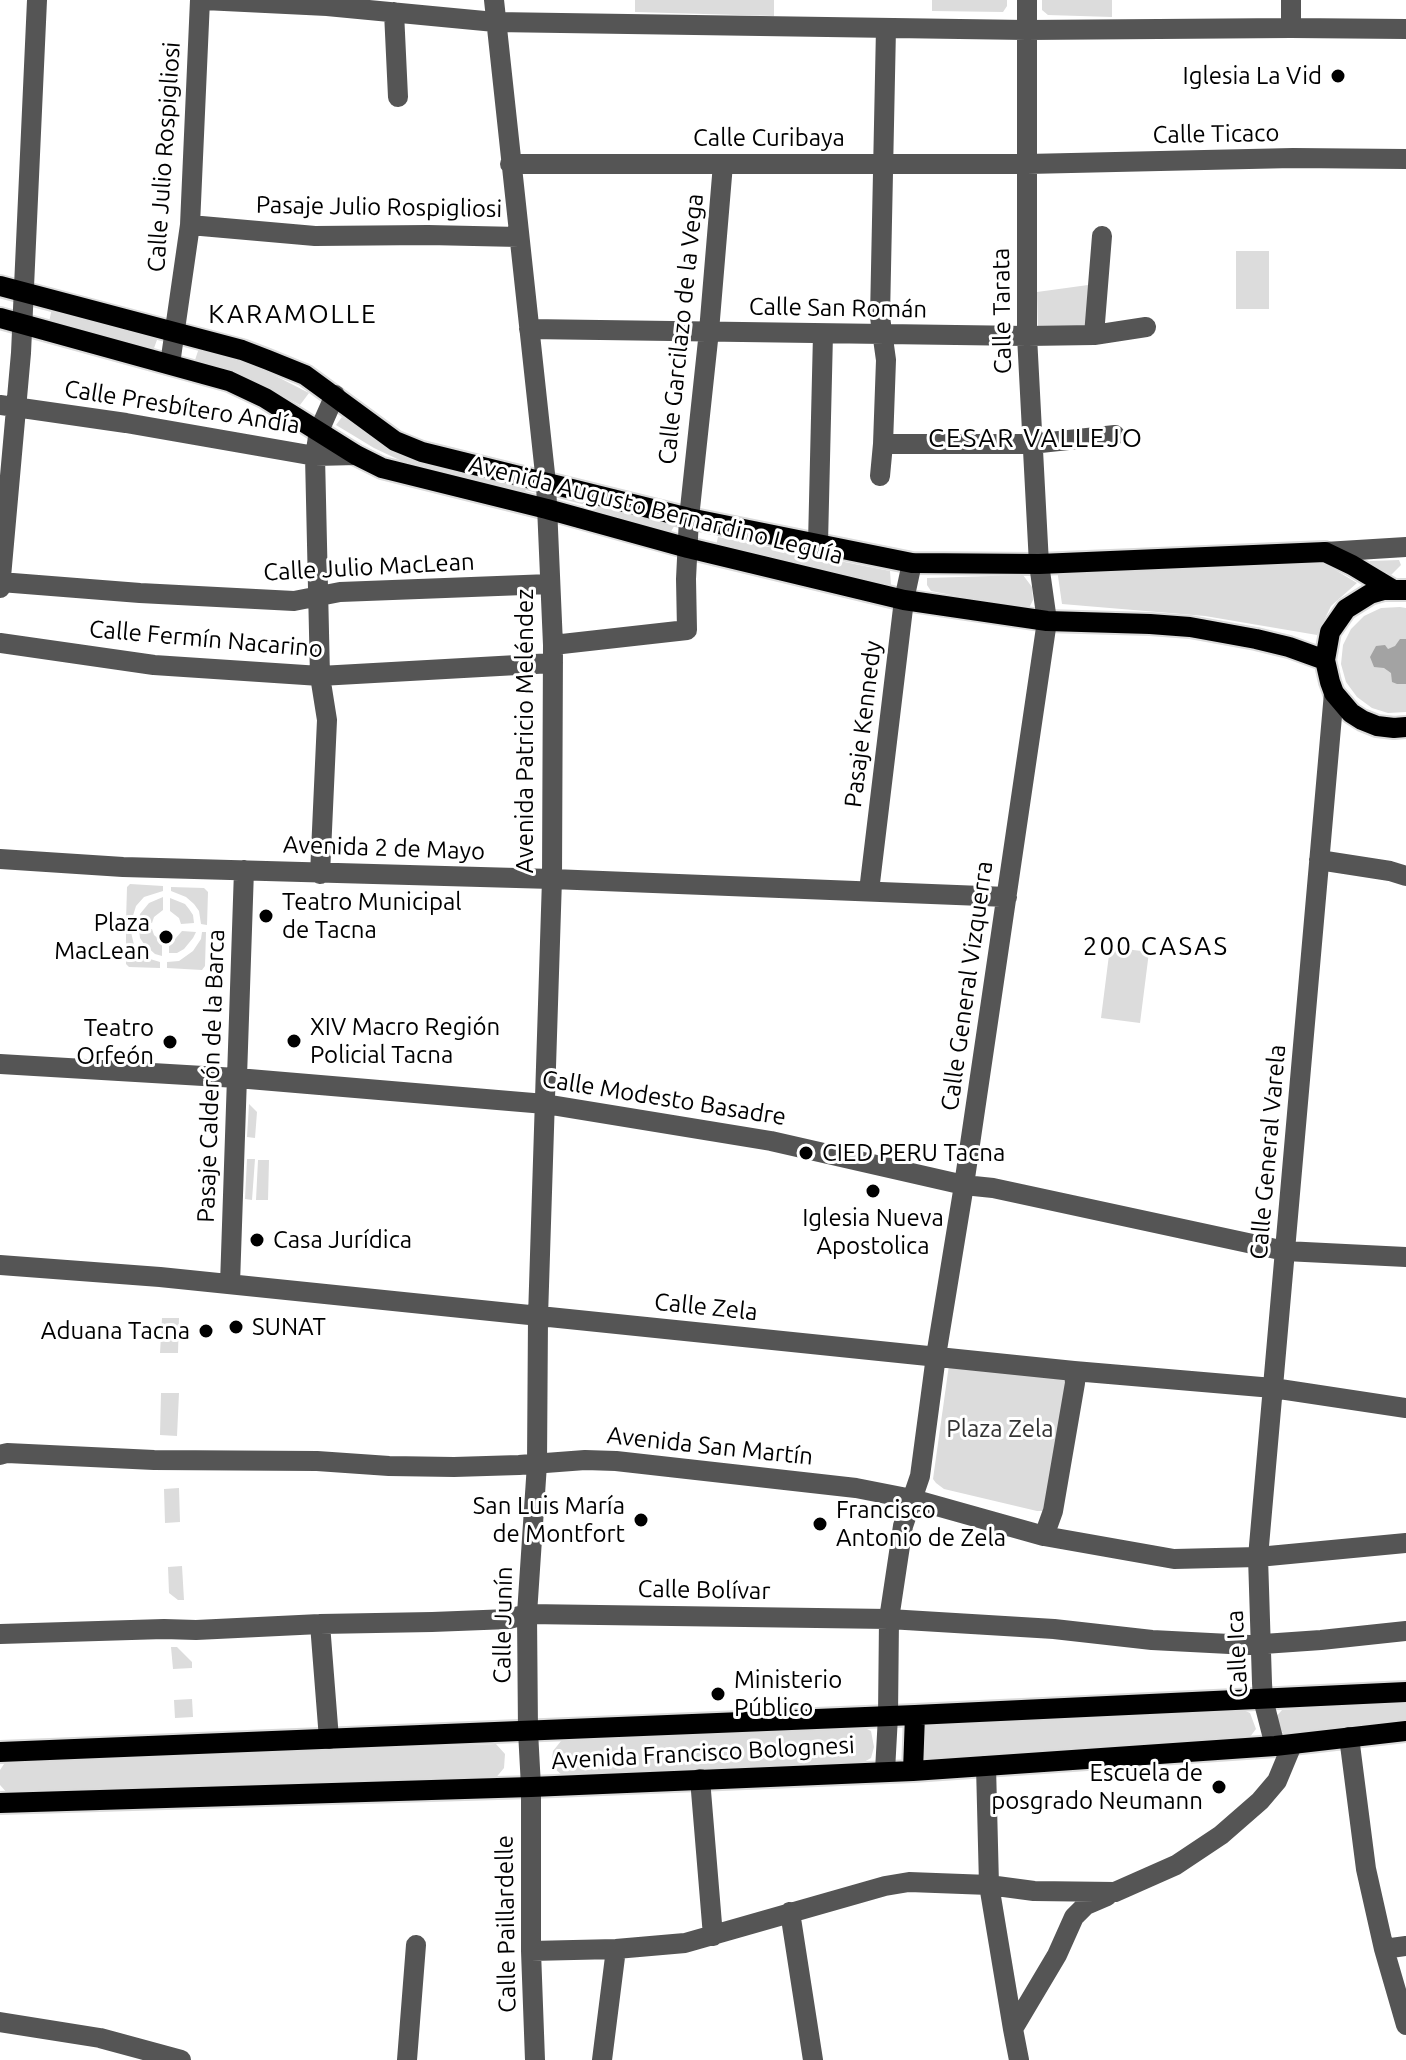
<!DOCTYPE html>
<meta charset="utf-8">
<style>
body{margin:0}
canvas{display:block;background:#fff}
</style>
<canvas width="1406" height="2060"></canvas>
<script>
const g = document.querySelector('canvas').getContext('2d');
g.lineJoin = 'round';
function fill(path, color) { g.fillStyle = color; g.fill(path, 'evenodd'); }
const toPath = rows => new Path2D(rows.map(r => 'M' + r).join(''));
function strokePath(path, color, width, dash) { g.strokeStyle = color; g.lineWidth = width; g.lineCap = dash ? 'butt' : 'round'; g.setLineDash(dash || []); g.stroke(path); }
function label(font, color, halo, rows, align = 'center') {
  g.font = font + ' Ubuntu,sans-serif'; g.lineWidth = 6; g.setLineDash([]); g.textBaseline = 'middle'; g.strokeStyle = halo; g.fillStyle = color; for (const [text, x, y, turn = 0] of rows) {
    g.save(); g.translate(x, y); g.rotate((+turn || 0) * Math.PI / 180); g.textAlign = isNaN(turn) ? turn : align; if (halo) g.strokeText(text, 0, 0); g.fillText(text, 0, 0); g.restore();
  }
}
const green = toPath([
 [635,0,774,0,774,16,635,12],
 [932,0,1007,0,1007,6,1003,12,932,11],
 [1042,0,1112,0,1112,17,1048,15,1042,10],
 [1236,251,1269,251,1269,309,1236,309],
 [1088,285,1088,330,1038,331,1037,292],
 [52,308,158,337,153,351,49,322],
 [199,348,262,369,309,393,300,405,259,383,195,360],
 [342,417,397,453,444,468,525,487,526,494,408,464,374,448,336,425],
 [583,504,676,523,669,535,582,512],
 [718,537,890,571,891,585,716,546],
 [1319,560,1357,583,1331,606,1317,635,1205,616,1062,604,1057,569],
 [1399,560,1401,565,1391,575,1369,564,1370,561],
 [1023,575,1032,587,1033,600,1028,610,931,591,927,585,927,578],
 [1400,607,1406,608,1406,712,1388,713,1372,708,1357,697,1346,682,1341,664,1343,645,1351,629,1364,616,1381,608],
 [130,884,163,886,163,891,144,897,136,906,131,922,126,922,127,887],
 [171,887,204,888,208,892,207,925,201,924,199,911,194,904,186,897,171,891],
 [163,897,163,910,154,917,152,923,139,922,140,914,149,903],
 [170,898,185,904,189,909,193,915,194,923,181,924,179,918,170,911],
 [139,929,152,929,154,935,162,942,162,956,155,954,144,944,140,938],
 [182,931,196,932,193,938,184,949,177,953,169,953,169,940,175,939],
 [126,932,131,932,134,945,138,950,150,959,160,962,160,968,129,967,126,964],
 [202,932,206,932,205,966,202,970,167,968,167,962,179,961,193,951,201,939],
 [1110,947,1149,952,1140,1023,1101,1018],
 [249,1104,257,1112,255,1138,247,1137],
 [247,1159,255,1159,252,1200,245,1199],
 [258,1160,269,1160,268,1200,256,1200],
 [162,1318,179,1318,178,1353,160,1353],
 [949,1365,1068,1378,1044,1511,1037,1511,944,1489,936,1483,933,1479],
 [161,1393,179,1393,177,1436,160,1435],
 [179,1488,180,1522,165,1523,164,1489],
 [182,1566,184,1600,178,1600,169,1593,168,1567],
 [171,1647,177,1647,192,1662,192,1668,173,1669],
 [192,1699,193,1717,175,1718,174,1700],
 [1406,1701,1406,1725,1289,1736,1278,1730,1275,1718,1282,1710],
 [1239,1708,1250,1713,1256,1729,1246,1742,929,1763,922,1759,920,1729,926,1722],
 [855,1723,871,1731,874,1747,871,1758,857,1766,563,1776,553,1767,552,1759,553,1751,561,1741],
 [496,1744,505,1754,504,1768,494,1780,9,1795,0,1785,0,1770,6,1761]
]);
const water = toPath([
 [1400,639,1406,639,1406,684,1397,684,1392,682,1391,673,1384,668,1374,667,1370,657,1376,646,1385,645,1388,649,1395,646]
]);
const minor = toPath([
 [204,0,327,6,495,22,1026,30,1291,28,1406,29],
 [494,0,546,483,553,645,552,879,538,1317,537,1464,527,1614,528,1731,531,1787,531,1951,535,2060],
 [394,12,398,97],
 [1291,28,1291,0],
 [510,164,1027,164,1293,158,1406,159],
 [190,225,315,236,428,235,519,237],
 [529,329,1027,336,1094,335,1146,327],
 [1094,335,1102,236],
 [170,364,190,225,200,0],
 [0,405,126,423,315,456,356,455],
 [883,444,1031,444,1115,435],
 [880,476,883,444,886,360,880,317,886,28],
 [818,543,823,334],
 [1325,552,1406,547],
 [0,582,140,593,294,601,340,592,550,584],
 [0,588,21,353,37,0],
 [0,643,154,665,320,676,553,663],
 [553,645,687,630,686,579,689,518,709,331,723,164],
 [0,859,123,867,552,879,1007,897],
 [1319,860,1390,871,1406,876],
 [320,874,327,720,320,676,315,456,319,431,335,395],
 [869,891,904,600,912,563],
 [0,1064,237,1078,545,1104,771,1141,964,1185,993,1188,1285,1251,1406,1257],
 [0,1265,160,1277,1074,1371,1273,1388,1406,1408],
 [230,1284,244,870],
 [0,1455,7,1453,154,1460,317,1461,389,1466,454,1467,519,1465,585,1460,616,1461,856,1488,912,1499,1044,1536,1174,1559,1258,1557,1406,1543],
 [1044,1536,1053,1511,1075,1383,1074,1371],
 [320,1624,329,1739],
 [0,1634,164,1629,196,1630,320,1624,432,1622,509,1619,527,1614,889,1619,1054,1629,1152,1640,1249,1645,1321,1640,1406,1631],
 [1349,1737,1366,1869,1384,1949,1406,2025],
 [1275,1746,1263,1699,1262,1683,1258,1557,1334,693],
 [986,1766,989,1885,1013,2029,1019,2060],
 [885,1771,888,1716,889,1619,903,1526,920,1476,936,1356,964,1185,1047,621,1039,564,1027,336,1027,0],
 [700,1779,713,1936],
 [790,1912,813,2060],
 [1384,1949,1406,1946],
 [531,1951,616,1949,685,1943,885,1886,909,1882,989,1885,1034,1891,1115,1892,1176,1865,1221,1835,1260,1801,1277,1781,1292,1745],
 [0,2022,100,2038,181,2060],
 [1013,2029,1057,1955,1074,1917,1086,1905,1107,1896],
 [407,2060,416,1945],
 [602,2060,616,1949]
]);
const major = toPath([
 [0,286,242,350,268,360,305,375,395,441,422,452,689,518,912,563,1039,564,1325,552,1352,565,1392,589],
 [0,318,229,381,265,398,356,455,382,468,547,509,688,548,904,600,1047,621,1150,624,1190,627,1256,639,1289,647,1325,660],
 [1406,590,1384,590,1370,594,1346,609,1330,632,1325,660,1330,682,1334,693,1351,713,1362,720,1377,726,1394,728,1406,727],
 [0,1752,915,1715,1406,1692],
 [913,1771,915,1715],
 [0,1803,531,1787,913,1771,1275,1746,1406,1731]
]);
const markers = [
 [1338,76,8,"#000"],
 [266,916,8,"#000"],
 [166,937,8,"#000"],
 [294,1041,8,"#000"],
 [170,1042,8,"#000"],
 [806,1153,8,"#000"],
 [873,1191,8,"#000"],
 [257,1240,8,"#000"],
 [236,1327,8,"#000"],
 [206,1331,8,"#000"],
 [641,1520,8,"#000"],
 [820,1524,8,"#000"],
 [718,1694,8,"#000"],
 [1219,1787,8,"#000"]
];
const poiNames = [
 ["Iglesia La Vid",1322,76,"right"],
 ["Teatro Municipal",282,902],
 ["de Tacna",282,930],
 ["Plaza",150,923,"right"],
 ["MacLean",150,951,"right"],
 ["XIV Macro Región",310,1027],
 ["Policial Tacna",310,1055],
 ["Teatro",154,1028,"right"],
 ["Orfeón",154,1056,"right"],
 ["CIED PERU Tacna",822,1153],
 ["Iglesia Nueva",873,1218,"center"],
 ["Apostolica",873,1246,"center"],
 ["Casa Jurídica",273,1240],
 ["SUNAT",252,1327],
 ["Aduana Tacna",190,1331,"right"],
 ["San Luis María",625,1506,"right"],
 ["de Montfort",625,1534,"right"],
 ["Francisco",836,1510],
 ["Antonio de Zela",836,1538],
 ["Ministerio",734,1680],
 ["Público",734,1708],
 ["Escuela de",1203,1773,"right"],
 ["posgrado Neumann",1203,1801,"right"]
];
const streetNames = [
 ["Calle Ticaco",1216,134,-1],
 ["Calle Curibaya",769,138],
 ["Calle Julio Rospigliosi",164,157,-86],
 ["Pasaje Julio Rospigliosi",379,207,1],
 ["Calle San Román",838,308,1],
 ["Calle Tarata",1002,311,-91],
 ["Calle Garcilazo de la Vega",681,329,-84],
 ["Calle Presbítero Andía",182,407,9],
 ["Avenida Augusto Bernardino Leguía",656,510,14],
 ["Calle Julio MacLean",369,567,-3],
 ["Calle Fermín Nacarino",206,639,5],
 ["Pasaje Kennedy",863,724,-83],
 ["Avenida Patricio Meléndez",525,731,-90],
 ["Avenida 2 de Mayo",384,848,2],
 ["Calle General Vizquerra",967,986,-82],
 ["Pasaje Calderón de la Barca",211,1076,-88],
 ["Calle Modesto Basadre",664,1098,9],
 ["Calle General Varela",1268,1152,-85],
 ["Calle Zela",706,1307,6],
 ["Avenida San Martín",710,1446,6],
 ["Calle Bolívar",704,1590,1],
 ["Calle Junín",503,1625,-89],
 ["Calle Ica",1237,1654,-93],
 ["Avenida Francisco Bolognesi",703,1753,-3],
 ["Calle Paillardelle",506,1924,-91]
];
const parkNames = [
 ["Plaza Zela",1000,1429]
];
const neighbourhoodNames = [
 ["KARAMOLLE",293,314],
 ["CESAR VALLEJO",1036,438],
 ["200 CASAS",1156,946]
];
fill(green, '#dcdcdc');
fill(water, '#a3a3a3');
strokePath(major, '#dbdbdb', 24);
strokePath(minor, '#555', 20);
strokePath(major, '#000', 20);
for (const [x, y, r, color] of markers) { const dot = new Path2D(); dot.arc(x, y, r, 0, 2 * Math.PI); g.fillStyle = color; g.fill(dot); strokePath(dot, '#fff', 3); }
label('24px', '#000', '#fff', poiNames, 'left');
label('24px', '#000', '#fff', streetNames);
label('24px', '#333', '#fff', parkNames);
g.letterSpacing = '2px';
label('26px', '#000', '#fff', neighbourhoodNames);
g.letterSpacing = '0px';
</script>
